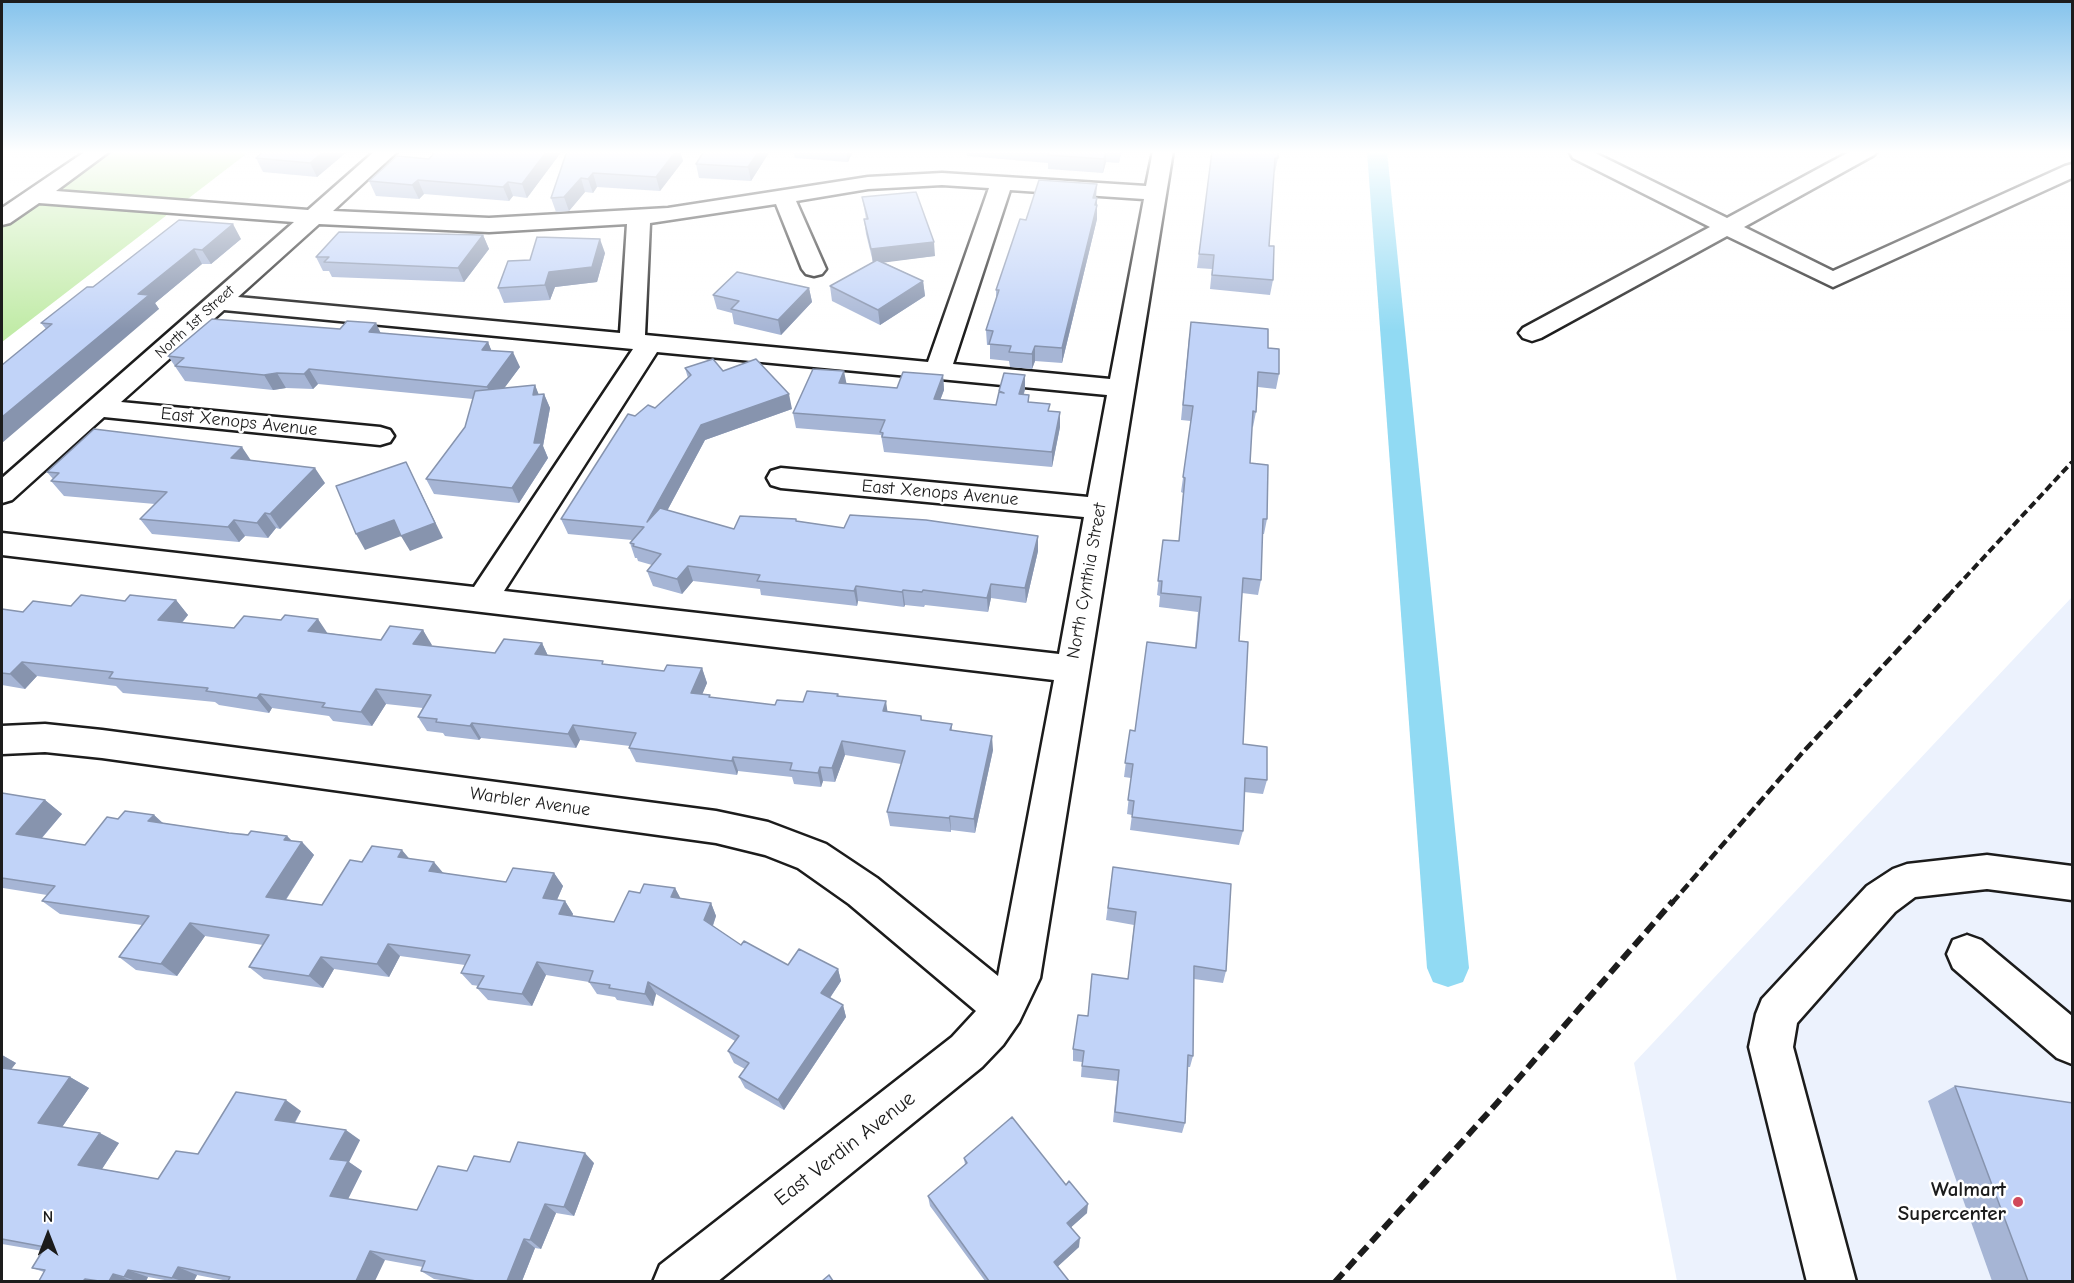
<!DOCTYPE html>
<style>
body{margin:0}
#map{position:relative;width:2074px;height:1283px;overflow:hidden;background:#fff;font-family:"Comic Neue",sans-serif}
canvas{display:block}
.frame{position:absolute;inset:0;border:3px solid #1c1c1c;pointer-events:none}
.north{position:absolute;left:18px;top:1205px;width:60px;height:60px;-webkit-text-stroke:4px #fff;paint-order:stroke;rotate:0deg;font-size:16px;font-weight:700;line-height:24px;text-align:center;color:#1c1c1c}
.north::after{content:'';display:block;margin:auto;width:21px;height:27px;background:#1c1c1c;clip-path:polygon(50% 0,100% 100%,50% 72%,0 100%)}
</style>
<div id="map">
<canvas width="2074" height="1283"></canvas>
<div class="frame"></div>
<div class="north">N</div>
</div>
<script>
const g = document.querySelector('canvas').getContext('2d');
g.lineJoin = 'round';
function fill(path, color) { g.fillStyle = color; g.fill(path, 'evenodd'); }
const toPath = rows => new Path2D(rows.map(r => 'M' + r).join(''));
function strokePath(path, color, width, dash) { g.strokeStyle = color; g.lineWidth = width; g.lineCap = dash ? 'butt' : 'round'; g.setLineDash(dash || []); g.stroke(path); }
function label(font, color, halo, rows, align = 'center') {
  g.font = font + ' "Comic Neue",sans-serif'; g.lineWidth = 5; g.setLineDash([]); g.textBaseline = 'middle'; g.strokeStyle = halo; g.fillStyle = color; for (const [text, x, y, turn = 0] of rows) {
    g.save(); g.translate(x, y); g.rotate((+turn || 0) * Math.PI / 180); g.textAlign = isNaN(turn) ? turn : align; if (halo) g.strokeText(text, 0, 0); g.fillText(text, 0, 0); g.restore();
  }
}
const built = toPath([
 [2072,597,2072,1281,1677,1281,1634,1063]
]);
const green = toPath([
 [107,151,250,151,2,342,2,223]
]);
const canal = toPath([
 [1367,151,1387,151,1469,968,1463,982,1448,987,1433,982,1427,968,1367,151]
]);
const minor = toPath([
 [86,151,110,151,56,191,308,210,375,151,398,151,333,211,489,218,668,208,868,177,942,173,1146,186,1153,151,1173,151,1040,978,1019,1022,1003,1045,982,1067,717,1282,653,1282,660,1265,952,1037,976,1011,849,904,798,868,765,855,716,843,102,758,45,752,2,754,2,726,45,724,102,730,716,811,768,822,826,844,877,878,998,976,1054,680,2,555,2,533,474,587,633,349,224,310,121,402,380,427,390,430,394,436,390,442,380,445,104,417,12,500,2,503,2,478,294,222,39,203,10,223,2,225,2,208,86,151],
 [942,185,989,188,928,362,645,335,650,223,776,204,802,269,806,274,814,276,822,274,826,269,796,201,868,189,942,185],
 [1010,190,1144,199,1110,379,953,364,1010,190],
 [319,224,489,232,627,224,620,333,238,297,319,224],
 [657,352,1107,395,1088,497,781,468,771,471,767,478,771,485,781,488,1084,517,1059,654,504,591,657,352],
 [1569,151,1591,151,1727,218,1851,151,1877,151,1874,155,1744,227,1833,271,2065,166,2072,164,2072,178,1833,287,1727,236,1541,338,1532,341,1523,338,1519,333,1523,328,1710,227,1573,158,1569,151],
 [1987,855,2072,866,2072,900,1987,889,1915,897,1895,912,1797,1023,1793,1047,1856,1282,1807,1282,1749,1047,1756,1014,1762,999,1867,886,1893,869,1907,864,1987,855],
 [1967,935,1981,940,2072,1016,2072,1064,2057,1058,1953,968,1947,954,1953,940,1967,935]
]);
const railFar2 = toPath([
 [1948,596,2072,462]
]);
const railFar1 = toPath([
 [1672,903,1803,752,1949,595]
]);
const rail = toPath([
 [1335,1282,1497,1103,1673,901]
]);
const wall = toPath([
 [348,151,317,177,263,172,256,158],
 [436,151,562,151,527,198,513,196,509,201,424,194,419,199,376,196,369,181,429,159],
 [567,151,680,151,683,161,660,191,597,187,593,193,585,192,569,211,556,212,551,198],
 [770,151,751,181,699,178,696,164],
 [793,151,853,151,848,162,795,158],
 [967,151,1122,151,1119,163,1106,162,1103,173,1048,169,1048,163,967,156],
 [1212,151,1278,158,1275,172,1274,172,1269,246,1273,280,1270,295,1210,289,1212,269,1197,268],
 [862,197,935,256,883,262,923,281,925,296,880,325,832,301,830,286,873,262,866,234,864,219,866,219],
 [1097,198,1097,219,1062,363,1035,361,1032,369,1010,367,1009,361,990,359,990,345,987,345,986,330,996,299,996,290],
 [179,220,241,239,211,264,202,264,155,303,159,309,46,329,41,323,93,287],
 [483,235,489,249,464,282,332,277,329,271,323,271,316,257],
 [605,253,597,282,555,287,550,300,504,303,498,288,530,260],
 [809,288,812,302,781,335,734,324,732,313,717,309,713,295],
 [381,333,488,342,491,350,520,367,504,388,535,385,538,394,544,394,550,408,543,446,548,458,519,503,434,494,426,479,465,427,473,399,318,384,313,389,286,388,273,390,185,381,168,356],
 [1189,337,1268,348,1279,374,1276,389,1258,387,1256,412,1253,427,1252,426,1250,463,1267,519,1264,534,1262,534,1261,580,1258,595,1242,593,1239,641,1243,744,1267,780,1263,794,1244,792,1243,831,1239,845,1130,830,1132,815,1127,814,1131,778,1124,777,1130,730,1135,731,1195,648,1198,612,1159,607,1160,596,1157,595,1163,540,1179,541,1183,493,1181,492,1191,421,1181,420],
 [685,368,723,371,792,409,705,440,667,511,734,529,797,521,844,528,1038,536,1038,551,1026,603,991,598,988,612,925,605,924,607,905,605,904,607,858,601,857,606,761,595,760,589,693,581,682,594,653,586,647,571,652,565,638,561,637,558,635,558,630,543,632,540,568,534,561,519,635,416,655,408,688,378],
 [1004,373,1025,375,1025,389,1024,394,1029,395,1029,402,1050,411,1060,427,1052,467,884,452,881,435,796,428,793,413,846,384,897,388,943,375,944,390,940,400,996,405],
 [251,461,325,483,280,529,276,528,268,538,245,536,239,542,152,534,140,519,155,504,64,496,51,481,53,479,47,472],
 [176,600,188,615,182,623,234,628,328,633,381,640,423,630,431,646,495,653,542,643,548,656,605,665,664,671,702,668,707,683,702,694,710,695,710,698,775,705,803,702,838,694,839,696,888,712,921,716,922,720,952,724,952,731,993,750,975,833,951,830,951,832,890,826,887,812,901,764,845,755,835,782,823,781,821,787,794,784,792,777,738,771,737,775,636,762,629,748,630,746,580,740,576,748,481,738,479,740,445,736,443,733,427,731,418,717,423,708,386,704,372,726,333,721,329,716,272,708,269,713,219,705,215,702,123,693,116,686,37,676,25,689,2,685,2,609,23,612,71,606,125,601],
 [2,793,45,800,62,814,42,838,85,845,118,819,154,815,163,823,229,833,287,836,292,841,302,842,314,855,286,900,322,905,362,862,409,858,444,873,506,882,554,873,563,886,557,900,565,901,573,914,572,916,614,922,640,893,675,888,680,898,711,903,716,916,713,926,741,945,788,965,838,969,841,981,830,998,843,1005,846,1017,784,1110,745,1088,739,1077,745,1069,734,1063,728,1051,735,1041,656,994,653,1006,617,1000,615,997,597,994,589,982,546,975,532,1006,488,1000,477,988,479,986,472,985,461,973,465,965,400,956,389,977,334,969,323,988,264,979,249,967,263,945,205,936,177,976,136,970,119,957,142,925,60,914,42,901,47,895,3,888,2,890],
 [1113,867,1226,971,1223,983,1194,979,1193,1056,1190,1067,1188,1067,1185,1123,1182,1133,1113,1122,1117,1081,1081,1077,1082,1062,1073,1061,1073,1049,1088,1016,1128,979,1134,925,1106,920],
 [2,1055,16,1063,11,1069,70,1077,89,1088,62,1127,119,1143,102,1169,158,1179,198,1154,301,1111,295,1123,360,1140,349,1162,362,1171,348,1199,417,1210,467,1171,510,1162,594,1163,574,1216,556,1213,541,1249,535,1248,522,1281,447,1281,434,1279,421,1271,423,1267,385,1260,228,1281,197,1275,194,1281,170,1281,148,1277,146,1281,38,1281,44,1272,32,1268,43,1251,2,1244],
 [1955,1086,2073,1281,1992,1281,1928,1101],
 [964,1158,1087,1213,1071,1227,1079,1247,1057,1267,1069,1281,985,1281,930,1206,928,1196,965,1165]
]);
const shadedWall = toPath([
 [324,151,348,151,317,177,310,163],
 [547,151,562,151,527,198,522,184],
 [676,151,680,151,683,161,660,191,656,177],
 [759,151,770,151,751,181,748,167],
 [846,151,853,151,848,162],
 [1106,151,1106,162,1103,173,1104,159],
 [593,173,597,187,593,193,588,179],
 [581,178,585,192,569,211,564,197],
 [418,180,424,194,419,199,412,185],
 [508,182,513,196,509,201,503,187],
 [1097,184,1096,198,1093,198],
 [1097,198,1097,219,1062,363,1062,348],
 [233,224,241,239,211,264,202,250],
 [483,235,489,249,464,282,458,268],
 [600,239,605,253,597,282,555,287,550,300,545,285,549,272],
 [934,242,935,256,873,264,871,249],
 [194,249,202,264,155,303,159,309,2,443,2,417,138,294],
 [923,281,925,296,880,325,878,310],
 [809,288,812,302,781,335,778,320],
 [376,323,383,338,369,332],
 [488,342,494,357,482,350],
 [1035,346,1035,361,1032,369,1032,354],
 [513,352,520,367,494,402,487,387],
 [309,369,318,384,313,389,304,374],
 [844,371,847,386,839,383],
 [277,373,286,388,273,390,264,375],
 [943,375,944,390,935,414,934,399],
 [1025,375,1025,389,1019,409,1019,394],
 [535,385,541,400,533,395],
 [544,394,550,408,543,446,548,458,519,503,512,488,534,443],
 [789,394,792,409,705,440,653,537,647,522,701,425],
 [1060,412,1060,427,1052,467,1052,452],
 [242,447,252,462,231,458],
 [406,462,443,538,410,551,401,536,365,550,356,534],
 [315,468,325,483,280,529,270,514],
 [265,513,276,528,268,538,257,523],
 [234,520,245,536,239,542,228,527],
 [1038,536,1038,551,1026,603,1025,588],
 [688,566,693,581,682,594,677,579],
 [991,584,991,598,988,612,987,598],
 [856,586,858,601,857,606,854,591],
 [903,590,905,605,904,607,902,592],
 [176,600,188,615,171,635,158,620],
 [318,619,328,634,308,631],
 [423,630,432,645,423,658,413,644],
 [542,643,549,658,535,654],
 [22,662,37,676,25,689,10,674],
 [702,668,707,683,697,707,691,693],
 [376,689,386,704,372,726,361,712],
 [260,694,272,708,269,713,257,698],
 [886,701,888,715,883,711],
 [472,723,481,738,479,740,470,726],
 [573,725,580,740,576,748,568,734],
 [992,736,993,750,975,833,974,819],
 [842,741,845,755,835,782,832,768],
 [733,757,738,771,737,775,732,761],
 [820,767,823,781,821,787,818,773],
 [45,800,62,814,33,848,16,834],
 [154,815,169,829,148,821],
 [950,816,951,830,951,832,949,818],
 [287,836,298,847,302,842,314,855,279,910,266,897,284,840],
 [402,850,413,863,398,857],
 [434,862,445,875,429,871],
 [554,873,563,886,552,911,543,898],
 [675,888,682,901,671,897],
 [565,901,573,914,568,927,559,914],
 [711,903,716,916,710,933,704,920],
 [190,923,205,936,177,976,161,964],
 [388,944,400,956,389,977,377,964],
 [321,957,334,969,323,988,309,976],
 [537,962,546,975,532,1006,522,994],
 [838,969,841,981,825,1005,821,993],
 [648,982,656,994,653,1006,645,994],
 [843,1005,846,1017,784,1110,778,1100],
 [2,1055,16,1063,6,1076,2,1074],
 [70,1077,89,1088,58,1133,38,1123],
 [286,1100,301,1111,290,1130,275,1120],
 [346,1130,360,1140,349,1162,362,1171,345,1205,330,1196,330,1159],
 [100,1133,119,1143,98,1175,78,1165],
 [585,1153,594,1163,574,1216,564,1207],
 [545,1204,556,1213,541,1249,530,1240],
 [1088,1204,1087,1213,1067,1231,1067,1223],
 [1080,1238,1079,1247,1054,1270,1054,1262],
 [524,1239,535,1248,522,1281,507,1281],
 [370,1251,385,1260,375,1281,356,1281],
 [178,1267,197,1275,194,1281,182,1281,172,1278],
 [128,1270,148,1277,146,1281,136,1281,124,1277],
 [113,1274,133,1281,109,1281],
 [85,1279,93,1281,83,1281]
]);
const building = toPath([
 [264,151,324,151,310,163,256,158,264,151],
 [436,151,547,151,522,184,508,182,503,187,418,180,412,185,369,181,397,156,429,159,436,151],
 [567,151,676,151,656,177,593,173,588,179,581,178,564,197,551,198,567,151],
 [704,151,759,151,748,167,696,164,704,151],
 [1049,151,1106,151,1104,159,1048,155,1049,151],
 [1212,151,1278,151,1278,158,1275,158,1269,246,1274,246,1273,280,1212,275,1214,255,1199,254,1212,151],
 [1039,180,1097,184,1093,198,1097,198,1095,205,1097,205,1062,348,1035,346,1032,354,1009,352,1011,346,989,344,993,331,986,330,999,290,996,290,1020,219,1026,220,1039,180],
 [916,192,934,242,871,249,864,219,868,219,862,197,916,192],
 [179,220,233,224,202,250,194,249,138,294,149,295,2,417,2,365,52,324,41,323,87,287,93,287,179,220],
 [339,232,483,235,458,268,324,262,329,257,316,257,339,232],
 [537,237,600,239,592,267,549,272,545,285,498,288,508,261,530,260,537,237],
 [877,260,923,281,878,310,830,286,877,260],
 [737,272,809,288,778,320,731,309,739,301,713,295,737,272],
 [212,319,340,329,347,321,376,323,369,332,488,342,482,350,513,352,487,387,309,369,304,374,277,373,264,375,175,366,184,358,168,356,212,319],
 [1191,322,1268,329,1268,348,1279,349,1279,374,1258,372,1256,412,1253,411,1250,463,1268,465,1267,519,1263,519,1261,580,1243,578,1239,641,1248,642,1243,744,1267,747,1267,780,1245,778,1243,831,1132,817,1134,801,1128,800,1133,764,1125,763,1130,730,1135,731,1147,642,1196,648,1201,597,1161,593,1162,581,1158,581,1163,540,1179,541,1185,478,1183,477,1193,406,1183,405,1191,322],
 [713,359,723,371,756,359,789,394,701,425,647,522,660,508,734,529,740,516,796,519,796,521,844,528,850,515,926,520,1038,536,1025,588,991,584,987,598,923,590,922,592,903,590,902,592,856,586,854,591,757,581,760,575,688,566,677,579,647,571,661,554,633,546,634,544,630,543,644,527,561,519,628,414,635,416,648,405,655,408,691,375,685,368,713,359],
 [813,369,844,371,839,383,897,388,903,372,943,375,934,399,996,405,999,392,1004,393,999,391,1004,373,1025,375,1019,394,1029,395,1028,402,1050,404,1048,411,1060,412,1052,452,882,437,883,433,880,432,885,420,793,413,813,369],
 [535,385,533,395,544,394,534,443,542,443,512,488,426,479,465,427,475,391,535,385],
 [94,429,242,447,231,458,315,468,270,514,265,513,257,523,234,520,228,527,140,519,167,492,51,481,59,473,47,472,94,429],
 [406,462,435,523,401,536,394,520,356,534,336,486,406,462],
 [81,595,125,601,130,595,176,600,158,620,234,628,244,616,281,620,285,615,318,619,308,631,381,640,390,626,423,630,413,644,495,653,504,639,542,643,535,654,603,661,602,664,664,671,667,665,702,668,691,693,710,695,709,697,775,705,777,700,803,702,807,691,838,694,837,696,886,701,883,711,921,716,921,720,952,724,950,730,992,736,974,819,950,816,949,818,887,812,905,751,842,741,832,768,820,767,818,773,790,770,792,763,733,757,732,761,629,748,636,733,573,725,568,734,472,723,470,726,436,722,437,719,418,717,431,695,376,689,361,712,322,707,325,703,260,694,257,698,206,691,208,688,109,678,113,672,22,662,10,674,2,673,2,609,23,612,33,601,71,606,81,595],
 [2,793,45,800,16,834,85,845,107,817,118,819,125,811,154,815,148,821,229,833,248,835,251,831,287,836,284,840,302,842,266,897,322,905,350,860,362,862,372,846,402,850,398,857,434,862,429,871,506,882,513,868,554,873,543,898,565,901,559,914,614,922,629,891,640,893,644,884,675,888,671,897,711,903,704,920,741,945,744,941,788,965,799,949,838,969,821,993,843,1005,778,1100,739,1077,749,1063,728,1051,739,1036,648,982,645,994,609,988,610,985,589,982,593,971,537,962,522,994,477,988,484,976,461,973,470,955,388,944,377,964,321,957,309,976,249,967,269,935,190,923,161,964,119,957,149,916,42,901,55,886,2,878,2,793],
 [1113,867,1231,884,1226,971,1194,966,1193,1056,1188,1055,1185,1123,1115,1112,1119,1070,1082,1066,1084,1051,1073,1049,1078,1015,1088,1016,1092,974,1128,979,1136,912,1108,908,1113,867],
 [2,1068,70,1077,38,1123,100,1133,78,1165,158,1179,176,1151,198,1154,236,1092,286,1100,275,1120,346,1130,330,1159,348,1161,330,1196,417,1210,438,1166,467,1171,474,1156,510,1162,518,1142,585,1153,564,1207,545,1204,530,1240,524,1239,507,1281,476,1281,421,1271,425,1261,370,1251,356,1281,228,1281,230,1277,178,1267,172,1278,128,1270,124,1277,113,1274,109,1281,99,1281,85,1279,83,1281,39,1281,45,1270,32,1268,45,1247,2,1239,2,1068],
 [1955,1086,2073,1103,2073,1281,2028,1281,1955,1086],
 [1012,1117,1066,1185,1069,1181,1088,1204,1067,1223,1080,1238,1054,1262,1069,1281,989,1281,928,1196,967,1163,964,1158,1012,1117],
 [829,1275,833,1281,822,1281,829,1275]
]);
const markers = [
 [2018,1202,6,"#d1495b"]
];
const farStreetnames = [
 ["North 1st Street",195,322,-42]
];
const streetNames = [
 ["East Xenops Avenue",239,422,6],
 ["East Xenops Avenue",940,493,5],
 ["North Cynthia Street",1087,581,-80],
 ["Warbler Avenue",530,802,8]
];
const nearStreetnames = [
 ["East Verdin Avenue",845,1149,-38]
];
const nearPoinames = [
 ["Walmart",2006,1190],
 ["Supercenter",2006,1214]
];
fill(built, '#ecf2fd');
fill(green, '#c1eba7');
fill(canal, '#91daf3');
strokePath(minor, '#1c1c1c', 5);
fill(minor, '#fff');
strokePath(railFar2, '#1c1c1c', 4, [8, 4]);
strokePath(railFar1, '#1c1c1c', 4.5, [10, 4.5]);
strokePath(rail, '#1c1c1c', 6, [12, 6]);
fill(wall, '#a6b5d5');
fill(shadedWall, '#8794ae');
fill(building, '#c1d3f8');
strokePath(building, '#8794ae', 1.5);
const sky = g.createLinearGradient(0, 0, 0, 331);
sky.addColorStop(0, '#85c3ec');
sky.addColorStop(0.46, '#fff');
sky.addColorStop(1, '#ffffff00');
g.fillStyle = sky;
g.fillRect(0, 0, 2074, 331);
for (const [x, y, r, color] of markers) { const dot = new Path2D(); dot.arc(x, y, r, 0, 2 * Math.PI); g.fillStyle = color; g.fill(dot); strokePath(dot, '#fff', 2); }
label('15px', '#1c1c1c', '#fff', farStreetnames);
label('18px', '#1c1c1c', '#fff', streetNames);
label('21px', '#1c1c1c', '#fff', nearStreetnames);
label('bold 21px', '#1c1c1c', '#fff', nearPoinames, 'right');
</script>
